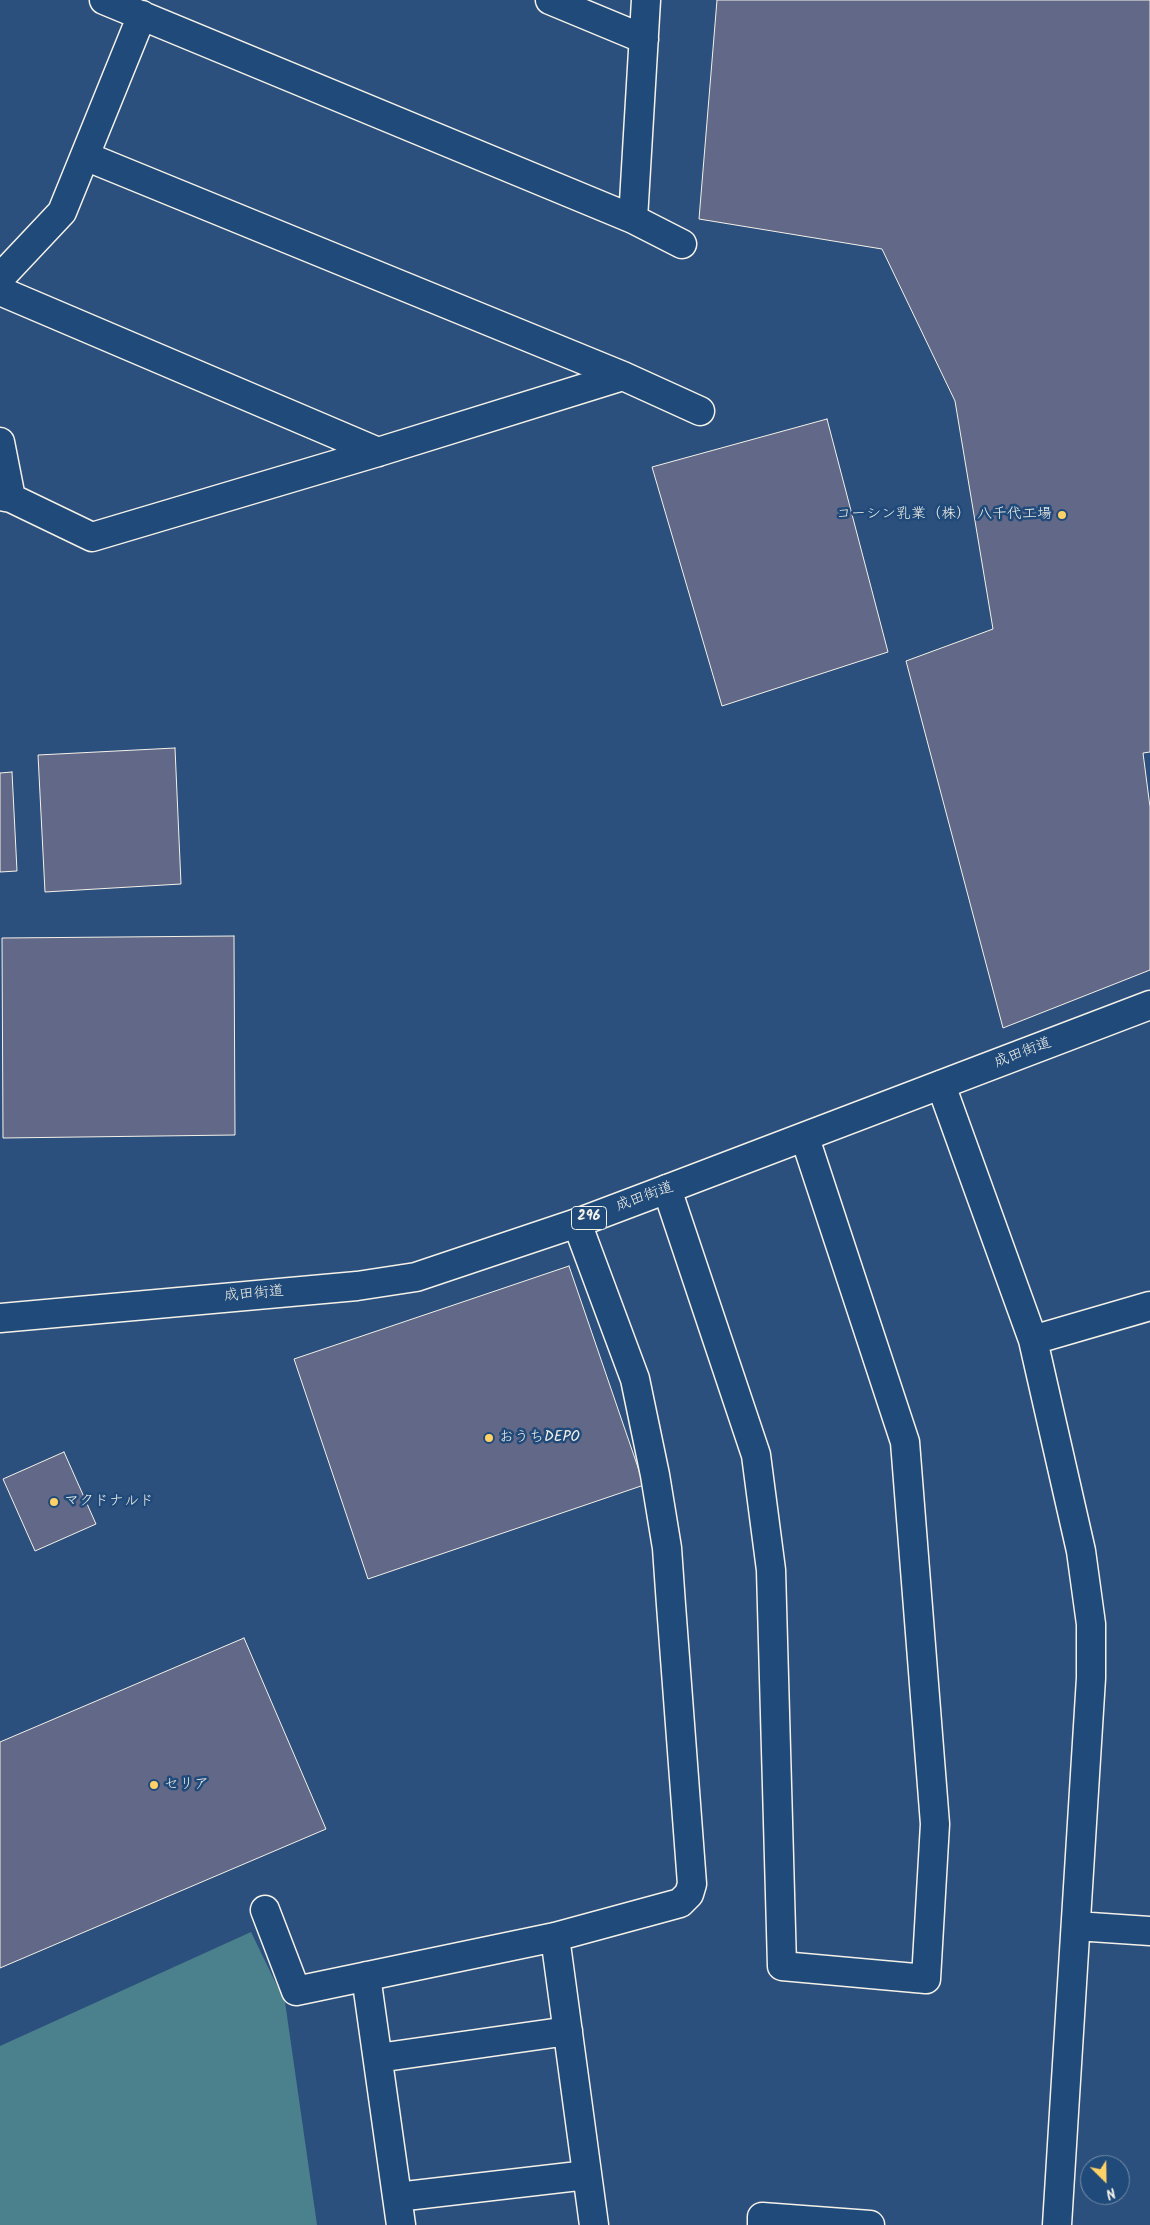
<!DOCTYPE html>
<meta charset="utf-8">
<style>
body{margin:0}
#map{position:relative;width:1150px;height:2225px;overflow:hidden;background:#2c507d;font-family:Kalam,sans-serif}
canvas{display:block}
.north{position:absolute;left:1080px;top:2155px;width:50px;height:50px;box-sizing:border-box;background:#1f4a7a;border:1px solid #748da6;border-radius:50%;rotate:157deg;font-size:14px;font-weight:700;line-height:20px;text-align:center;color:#f4f1e8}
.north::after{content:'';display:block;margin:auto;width:18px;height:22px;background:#ffd166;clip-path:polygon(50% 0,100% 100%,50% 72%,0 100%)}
</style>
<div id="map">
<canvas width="1150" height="2225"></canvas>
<div class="north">N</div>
</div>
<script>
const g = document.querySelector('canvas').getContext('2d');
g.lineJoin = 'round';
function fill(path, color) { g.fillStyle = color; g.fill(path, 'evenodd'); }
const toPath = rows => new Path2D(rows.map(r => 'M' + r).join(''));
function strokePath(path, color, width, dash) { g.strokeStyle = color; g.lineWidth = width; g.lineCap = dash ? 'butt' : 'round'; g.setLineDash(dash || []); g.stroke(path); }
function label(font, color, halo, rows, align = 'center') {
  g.font = font + ' Kalam,"Klee One",sans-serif'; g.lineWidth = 5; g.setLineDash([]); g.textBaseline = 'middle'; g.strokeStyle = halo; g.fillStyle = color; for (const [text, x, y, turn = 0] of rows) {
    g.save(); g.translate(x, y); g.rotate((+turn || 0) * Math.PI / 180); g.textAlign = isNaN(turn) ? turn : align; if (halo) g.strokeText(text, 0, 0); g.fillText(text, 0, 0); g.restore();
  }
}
const green = toPath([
 [251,1932,285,2002,317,2225,0,2225,0,2046]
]);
const building = toPath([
 [717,0,1150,0,1150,752,1143,753,1150,807,1150,970,1003,1028,906,661,993,629,955,401,882,249,699,219,717,0],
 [827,419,888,652,722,706,652,467,827,419],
 [175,748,181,884,45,892,38,755,175,748],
 [12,772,17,871,0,872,0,773,12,772],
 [234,936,235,1135,3,1138,2,938,234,936],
 [569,1266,644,1485,368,1579,294,1359,569,1266],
 [64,1452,96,1524,35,1551,3,1479,64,1452],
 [244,1638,326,1829,0,1968,0,1742,244,1638]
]);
const minor = toPath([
 [104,0,633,219,682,244],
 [550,0,644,39],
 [85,156,623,376,700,411],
 [633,219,646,0],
 [0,278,62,212,142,15],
 [0,291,378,452],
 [0,442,11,498,0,496],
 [11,498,92,537,378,452,623,376],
 [941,1085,1033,1340,1081,1551,1091,1624,1091,1678,1057,2225],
 [667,1189,756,1455,771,1570,782,1966,926,1979,935,1824,905,1442,805,1138],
 [1033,1340,1150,1306],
 [265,1910,296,1991,555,1937,680,1903,689,1894,692,1884,671,1605,667,1548,655,1475,635,1379,577,1223],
 [1076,1926,1150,1931],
 [555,1937,594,2225],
 [366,1976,401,2225],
 [378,2058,568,2031],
 [397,2197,587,2175],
 [762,2225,762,2217,870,2225]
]);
const highway = toPath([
 [0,1318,357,1286,416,1277,577,1223,667,1189,1150,1005]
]);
const markers = [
 [1062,515,5,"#ffd166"],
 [489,1438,5,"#ffd166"],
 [54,1502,5,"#ffd166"],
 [154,1785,5,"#ffd166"]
];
const shields = [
 [589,1218,35]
];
const shieldNames = [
 ["296",589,1218]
];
const poiNames = [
 ["コーシン乳業（株） 八千代工場",1052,515,"right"],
 ["おうちDEPO",499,1438],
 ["マクドナルド",64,1502],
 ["セリア",164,1785]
];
const streetNames = [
 ["成田街道",1023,1054,-21],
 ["成田街道",645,1198,-20],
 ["成田街道",254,1295,-5]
];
fill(green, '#4b808d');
fill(building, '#626988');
strokePath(building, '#f4f1e8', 1);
strokePath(minor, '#f4f1e8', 31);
strokePath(highway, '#f4f1e8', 31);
strokePath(minor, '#1f4a7a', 28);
strokePath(highway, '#1f4a7a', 28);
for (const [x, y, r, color] of markers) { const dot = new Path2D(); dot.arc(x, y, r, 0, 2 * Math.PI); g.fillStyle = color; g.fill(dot); strokePath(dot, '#1f4a7a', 2); }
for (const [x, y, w] of shields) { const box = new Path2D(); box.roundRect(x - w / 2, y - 11.5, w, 23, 4); g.fillStyle = '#1f4a7a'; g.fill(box); strokePath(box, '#f4f1e8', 1); }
label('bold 14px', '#f4f1e8', null, shieldNames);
label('15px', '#f4f1e8', '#1f4a7a', poiNames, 'left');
label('15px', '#f4f1e8', '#1f4a7a', streetNames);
</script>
